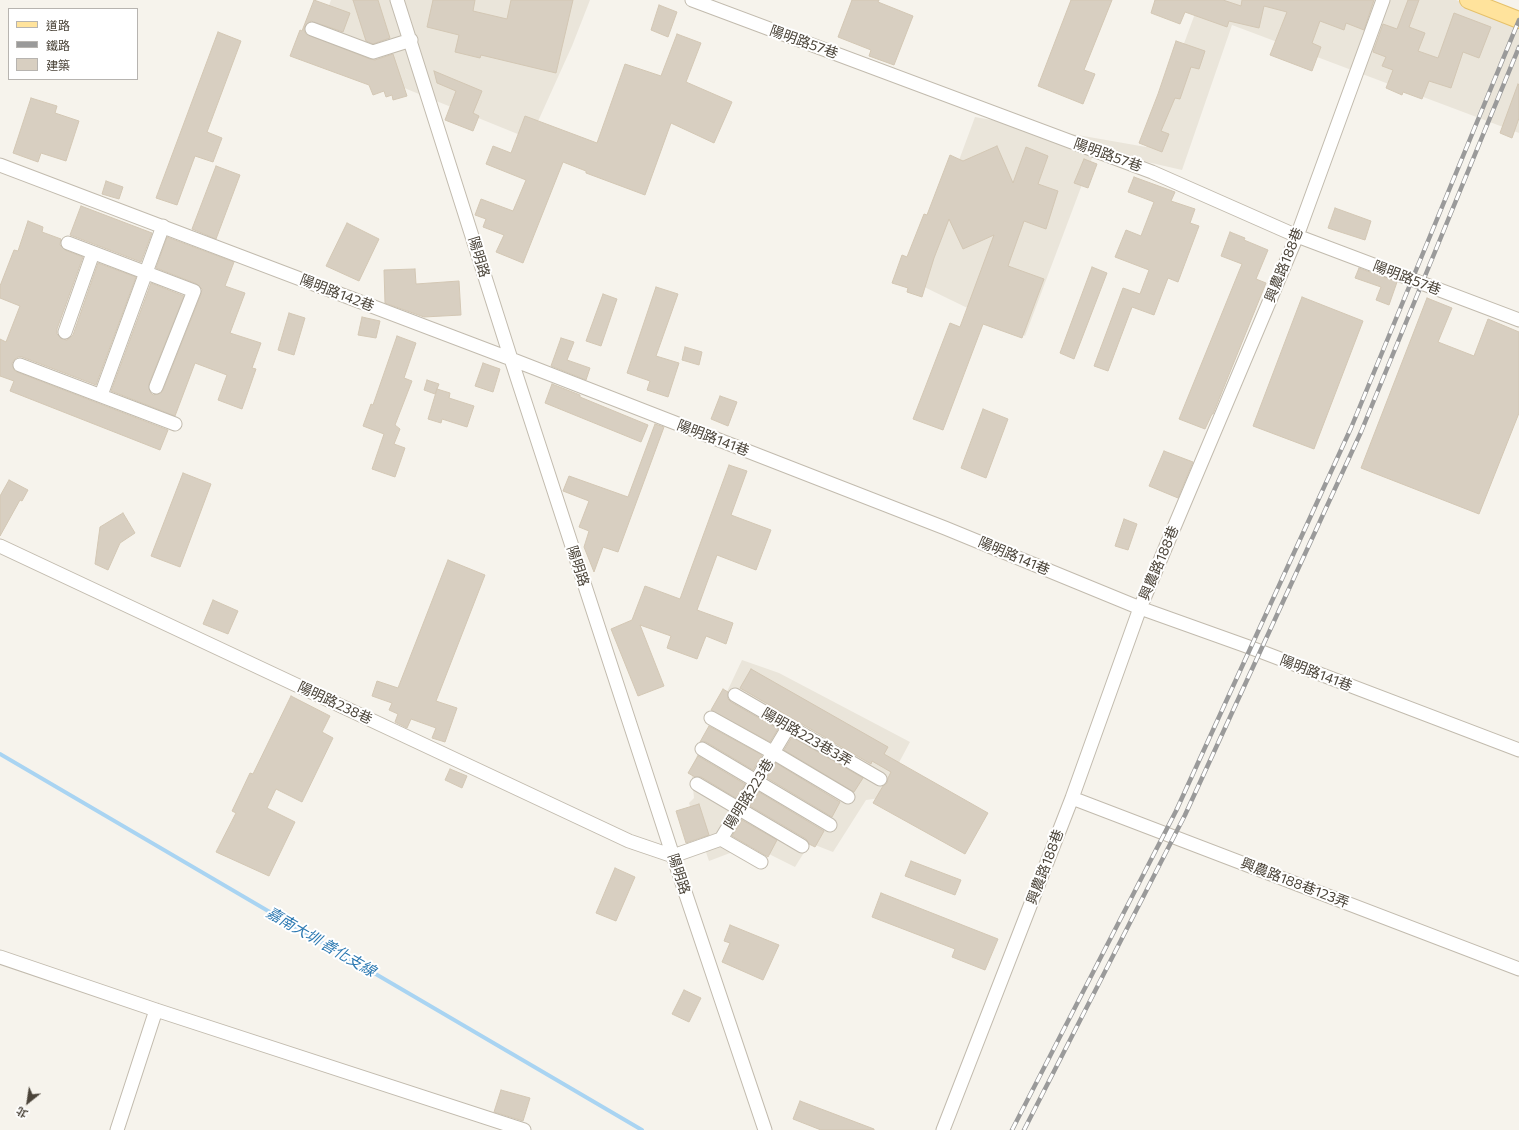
<!DOCTYPE html>
<meta charset="utf-8">
<style>
body{margin:0}
#map{position:relative;width:1519px;height:1130px;overflow:hidden;background:#f6f3ec;font-family:Commissioner,"Noto Sans TC",sans-serif}
canvas{display:block}
.legend{position:absolute;left:8px;top:8px;width:130px;height:72px;box-sizing:border-box;background:#fff;border:1px solid #b7b4b0;margin:0;padding:5px 7px;list-style:none;font-size:12px;color:#4b4439}
.legend li{display:flex;align-items:center;gap:8px;height:20px}
.legend b{width:20px;border:1px solid #b7b4b0}
.north{position:absolute;left:8px;top:1082px;width:40px;height:40px;-webkit-text-stroke:3px #fff;paint-order:stroke;rotate:210deg;font-size:11px;font-weight:700;line-height:16px;text-align:center;color:#4b4439}
.north::after{content:'';display:block;margin:auto;width:14px;height:18px;background:#4b4439;clip-path:polygon(50% 0,100% 100%,50% 72%,0 100%)}
</style>
<div id="map">
<canvas width="1519" height="1130"></canvas>
<ul class="legend">
<li><b style="height:5px;background:#ffe39c"></b>道路</li>
<li><b style="height:5px;background:#9a9a9a"></b>鐵路</li>
<li><b style="height:11px;background:#d8cfc1"></b>建築</li>
</ul>
<div class="north">北</div>
</div>
<script>
const g = document.querySelector('canvas').getContext('2d');
g.lineJoin = 'round';
function fill(path, color) { g.fillStyle = color; g.fill(path, 'evenodd'); }
const toPath = rows => new Path2D(rows.map(r => 'M' + r).join(''));
function strokePath(path, color, width, dash) { g.strokeStyle = color; g.lineWidth = width; g.lineCap = dash ? 'butt' : 'round'; g.setLineDash(dash || []); g.stroke(path); }
function label(font, color, halo, rows, align = 'center') {
  g.font = font + ' Commissioner,"Noto Sans TC",sans-serif'; g.lineWidth = 4; g.setLineDash([]); g.textBaseline = 'middle'; g.strokeStyle = halo; g.fillStyle = color; for (const [text, x, y, turn = 0] of rows) {
    g.save(); g.translate(x, y); g.rotate((+turn || 0) * Math.PI / 180); g.textAlign = isNaN(turn) ? turn : align; if (halo) g.strokeText(text, 0, 0); g.fillText(text, 0, 0); g.restore();
  }
}
const residential = toPath([
 [331,0,590,0,572,46,530,139,313,51],
 [1200,0,1456,0,1519,23,1519,133,1232,25,1182,170,1095,150,1025,336,914,282,975,117,1146,147],
 [742,660,779,673,910,742,880,798,866,800,833,852,810,843,795,867,751,845,709,861,689,803,694,798,691,768]
]);
const stream = toPath([
 [0,754,642,1130]
]);
const building = toPath([
 [314,0,350,13,343,32,311,21,305,26,304,30,306,34,370,59,375,60,393,54,407,96,393,100,392,95,386,97,384,91,373,95,369,85,290,56,300,30,302,31,314,0],
 [353,0,378,0,390,38,373,44,366,41,353,0],
 [433,0,475,0,473,11,507,19,511,0,573,0,556,73,481,55,480,58,455,52,459,35,427,27,433,0],
 [852,0,879,0,878,2,913,16,894,65,869,56,871,50,838,37,852,0],
 [1071,0,1112,0,1084,70,1095,74,1083,104,1038,86,1071,0],
 [1155,0,1223,0,1241,6,1242,0,1374,0,1364,30,1346,23,1344,30,1320,21,1312,43,1321,47,1312,71,1270,55,1287,12,1264,6,1259,28,1229,21,1227,27,1185,12,1180,24,1151,13,1155,0],
 [1408,0,1419,0,1409,27,1425,33,1418,51,1438,58,1454,13,1491,27,1479,58,1463,52,1451,88,1429,81,1422,99,1403,92,1402,95,1386,88,1393,70,1382,66,1386,57,1373,52,1383,24,1397,29,1408,0],
 [659,5,677,12,668,37,651,30,659,5],
 [218,32,241,41,207,132,222,138,213,162,195,156,177,205,156,198,218,32],
 [677,34,701,43,686,82,732,102,714,143,671,123,645,195,586,173,586,171,563,162,523,263,496,252,504,235,483,227,486,219,475,215,481,199,513,211,526,180,486,164,493,146,511,153,525,116,597,143,625,64,661,76,677,34],
 [1176,41,1205,51,1199,69,1191,67,1180,99,1175,98,1161,131,1169,134,1162,152,1139,143,1158,94,1176,41],
 [434,71,482,91,473,113,479,116,473,131,445,120,456,91,437,83,434,71],
 [1518,84,1519,85,1519,118,1512,138,1500,133,1518,84],
 [31,98,57,106,55,113,79,121,66,161,41,153,38,162,13,153,31,98],
 [997,146,1013,183,1026,147,1048,156,1038,184,1058,191,1046,229,1024,221,1008,266,1044,279,1022,338,983,324,943,430,913,419,950,323,960,327,994,235,963,249,949,219,934,258,922,297,907,292,908,288,892,283,902,255,907,257,924,214,927,215,950,155,963,161,997,146],
 [1084,159,1097,164,1088,188,1074,183,1084,159],
 [216,166,240,175,216,239,192,229,216,166],
 [1134,177,1175,192,1171,201,1195,209,1190,223,1199,226,1178,282,1168,278,1154,315,1132,307,1108,371,1094,366,1123,288,1140,294,1149,270,1115,257,1126,230,1141,236,1154,202,1128,192,1134,177],
 [106,181,123,187,119,199,102,194,106,181],
 [81,206,152,233,141,262,70,235,81,206],
 [1335,208,1371,221,1365,240,1328,228,1335,208],
 [28,221,43,227,42,232,61,239,60,245,65,250,83,257,57,329,57,334,62,339,67,340,73,335,98,263,136,277,96,385,22,357,18,357,15,359,12,363,14,370,17,372,168,430,160,450,10,391,14,381,0,376,0,339,6,342,20,306,0,298,0,286,14,250,18,251,28,221],
 [347,223,379,239,359,281,326,266,347,223],
 [1230,232,1245,238,1244,240,1268,250,1256,279,1266,283,1213,414,1212,414,1205,429,1179,419,1242,264,1221,256,1230,232],
 [167,237,234,262,225,286,245,293,230,333,261,343,252,368,256,369,242,409,218,400,227,375,195,363,175,416,111,391,151,283,184,296,149,384,150,392,153,395,161,393,163,390,201,294,202,289,197,284,156,268,167,237],
 [1092,267,1107,273,1074,359,1060,353,1092,267],
 [1359,268,1397,282,1389,305,1376,300,1381,287,1355,278,1359,268],
 [415,269,416,284,459,281,461,315,424,317,385,303,384,270,415,269],
 [656,287,678,294,656,356,679,363,668,397,647,390,650,381,627,373,656,287],
 [603,294,617,299,601,346,586,341,603,294],
 [1302,297,1363,321,1314,449,1253,426,1302,297],
 [1427,298,1452,308,1438,342,1474,356,1488,319,1519,332,1519,413,1479,514,1361,468,1427,298],
 [289,313,305,318,294,355,278,350,289,313],
 [362,317,380,321,376,338,358,335,362,317],
 [397,336,416,343,404,378,412,381,395,425,400,429,394,444,405,448,395,477,372,469,384,434,363,426,371,404,373,405,397,336],
 [561,338,574,342,567,360,590,368,586,380,551,366,561,338],
 [685,347,702,352,699,365,682,360,685,347],
 [483,363,500,369,493,392,475,386,483,363],
 [427,380,439,384,435,394,424,390,427,380],
 [552,384,580,395,580,397,648,425,641,442,545,403,552,384],
 [437,389,450,393,449,398,474,406,467,427,442,419,441,423,428,419,437,389],
 [720,396,737,402,728,426,711,419,720,396],
 [983,409,1008,419,986,478,961,468,983,409],
 [655,424,664,427,618,552,603,547,594,572,584,547,589,531,579,527,589,501,563,491,569,476,628,497,655,424],
 [1164,451,1193,462,1178,498,1149,486,1164,451],
 [729,465,747,471,731,515,771,530,756,570,717,555,697,610,733,623,726,644,706,636,697,659,667,648,671,636,640,625,664,686,638,696,611,629,632,620,645,586,680,599,729,465],
 [183,473,211,484,180,567,151,556,183,473],
 [9,480,28,490,22,501,20,500,0,536,0,496,9,480],
 [123,513,135,533,120,543,108,570,95,564,100,527,123,513],
 [1124,519,1137,524,1128,550,1115,546,1124,519],
 [448,560,485,575,436,701,457,708,445,742,432,738,436,728,411,719,407,728,395,722,398,714,389,710,392,703,372,696,377,681,398,688,448,560],
 [213,600,238,611,228,634,203,624,213,600],
 [751,669,888,747,884,754,988,813,965,854,873,803,883,786,887,783,888,778,891,772,872,761,871,764,740,688,751,669],
 [723,689,728,692,728,699,731,702,778,729,770,742,711,710,723,689],
 [291,696,330,716,322,732,333,738,302,802,276,789,267,808,295,822,269,876,216,852,236,813,232,811,250,773,253,774,291,696],
 [709,726,762,755,753,770,706,742,700,742,709,726],
 [792,737,863,778,854,792,784,750,792,737],
 [698,756,745,784,736,798,701,777,695,777,688,773,698,756],
 [776,763,840,802,832,817,767,778,776,763],
 [450,769,467,776,462,788,445,780,450,769],
 [759,792,824,831,815,847,809,844,806,839,750,806,759,792],
 [699,804,709,835,686,843,676,811,699,804],
 [742,820,777,840,768,857,732,836,742,820],
 [911,861,961,880,955,895,905,876,911,861],
 [615,868,635,877,616,921,596,913,615,868],
 [881,893,998,939,985,970,952,957,955,949,872,917,881,893],
 [730,925,779,945,763,980,722,962,730,943,724,941,730,925],
 [684,990,701,998,689,1022,672,1014,684,990],
 [501,1090,530,1098,523,1121,494,1112,501,1090],
 [800,1101,874,1129,874,1130,821,1130,793,1119,800,1101]
]);
const minor = toPath([
 [397,0,511,359,673,856,765,1130],
 [692,0,1152,172,1297,236,1519,320],
 [312,29,373,52,411,40],
 [0,165,511,359,945,528,1140,608,1249,647,1519,750],
 [68,243,194,291,156,387],
 [65,332,93,253],
 [20,365,175,424],
 [101,395,163,226],
 [0,546,629,841,673,856,721,839,789,726],
 [735,695,880,779],
 [711,718,774,753,848,797],
 [702,749,830,825],
 [697,784,802,846],
 [1072,798,1519,969],
 [721,839,761,862],
 [0,957,156,1010,524,1130],
 [117,1130,156,1010],
 [943,1130,1072,798,1140,608,1297,236,1383,0]
]);
const major = toPath([
 [1468,0,1519,20]
]);
const rail = toPath([
 [1012,1130,1176,811,1351,428,1519,20],
 [1024,1130,1185,815,1361,432,1519,47]
]);
const streetNames = [
 ["陽明路57巷",804,42,20],
 ["陽明路57巷",1108,155,20],
 ["陽明路",479,257,73],
 ["興農路188巷",1284,265,-68],
 ["陽明路57巷",1407,278,21],
 ["陽明路142巷",337,293,21],
 ["陽明路141巷",713,438,21],
 ["陽明路141巷",1014,556,23],
 ["興農路188巷",1159,563,-67],
 ["陽明路",578,566,72],
 ["陽明路141巷",1316,673,21],
 ["陽明路238巷",335,703,25],
 ["陽明路223巷3弄",807,737,30],
 ["陽明路223巷",749,794,-58],
 ["興農路188巷",1045,867,-69],
 ["陽明路",679,874,72],
 ["興農路188巷123弄",1295,883,21]
];
const waterNames = [
 ["嘉南大圳 善化支線",321,942,30]
];
fill(residential, '#eae5da');
strokePath(stream, '#a9d4f2', 4);
fill(building, '#d8cfc1');
strokePath(building, '#d3c7b4', 1);
strokePath(minor, '#c2bbae', 15);
strokePath(major, '#e6c16a', 18);
strokePath(minor, '#fff', 13);
strokePath(major, '#ffe39c', 16);
strokePath(rail, '#9a9a9a', 4.5);
strokePath(rail, '#fff', 3, [9]);
label('14px', '#4b4439', '#fff', streetNames);
label('italic 15px', '#2e7ab2', '#fff', waterNames);
</script>
